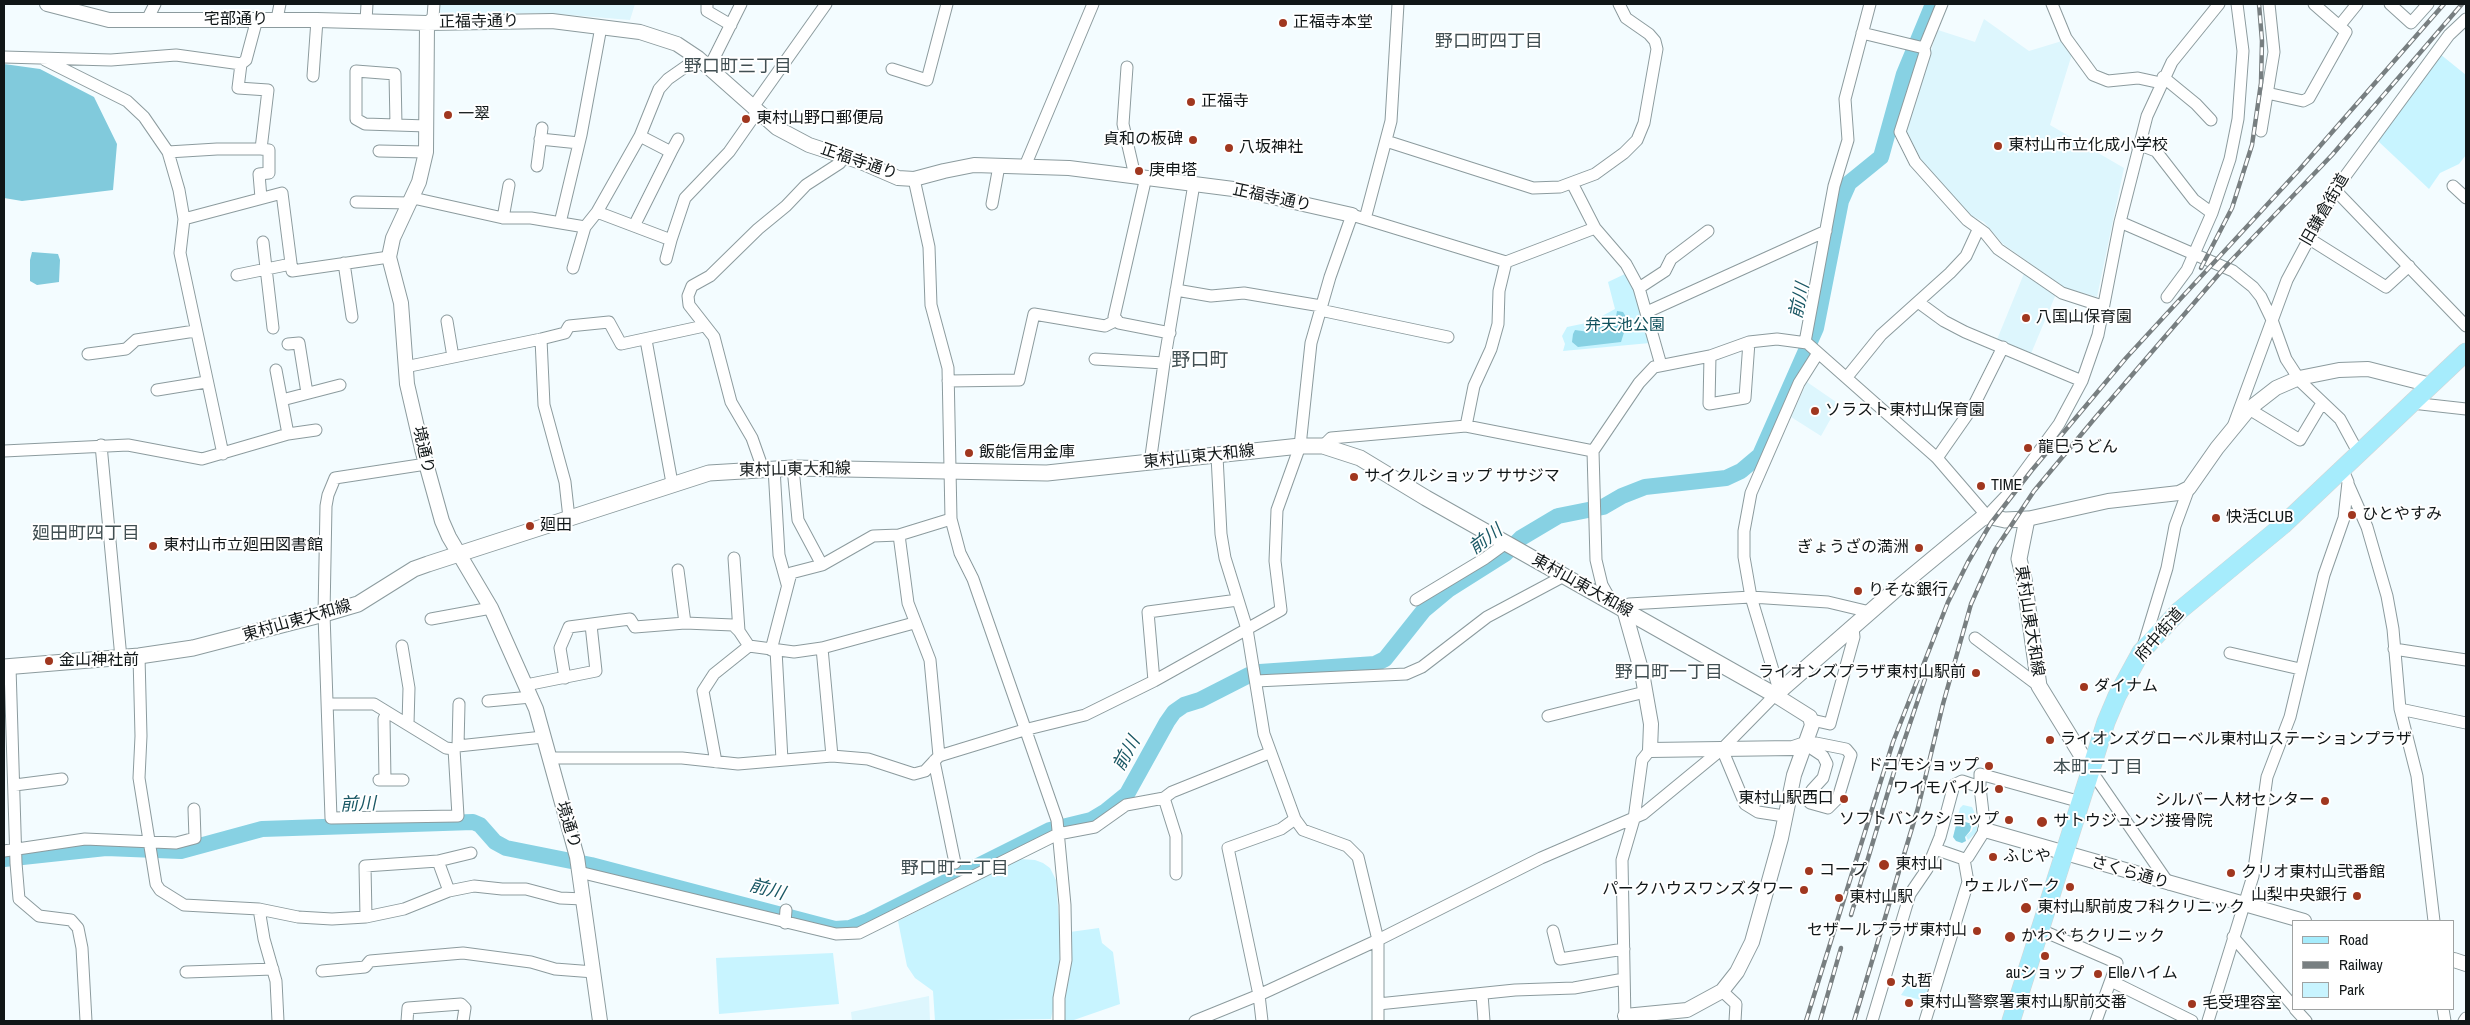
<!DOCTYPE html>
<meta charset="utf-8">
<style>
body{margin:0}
#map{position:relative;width:2470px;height:1025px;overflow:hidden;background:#f3fcff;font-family:"Archivo Narrow",sans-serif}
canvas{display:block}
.frame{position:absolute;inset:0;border:5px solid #101617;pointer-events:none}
.legend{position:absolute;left:2292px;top:920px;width:162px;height:90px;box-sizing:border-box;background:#fff;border:1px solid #9fa2a2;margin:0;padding:6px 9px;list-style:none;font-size:15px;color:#101617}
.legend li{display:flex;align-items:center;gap:10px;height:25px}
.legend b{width:25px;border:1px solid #9fa2a2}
</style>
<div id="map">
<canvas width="2470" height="1025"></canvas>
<div class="frame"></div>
<ul class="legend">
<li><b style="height:6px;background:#a6ecfc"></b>Road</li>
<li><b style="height:6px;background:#787f81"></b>Railway</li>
<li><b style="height:14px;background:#c8f4ff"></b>Park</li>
</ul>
</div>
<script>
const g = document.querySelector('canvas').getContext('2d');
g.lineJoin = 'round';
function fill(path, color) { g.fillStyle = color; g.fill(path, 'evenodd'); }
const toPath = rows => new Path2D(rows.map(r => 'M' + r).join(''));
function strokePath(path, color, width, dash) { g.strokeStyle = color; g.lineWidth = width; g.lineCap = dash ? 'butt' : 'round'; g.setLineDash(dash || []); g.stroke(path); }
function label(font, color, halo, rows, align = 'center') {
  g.font = font + ' "Archivo Narrow","Noto Sans JP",sans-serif'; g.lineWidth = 4; g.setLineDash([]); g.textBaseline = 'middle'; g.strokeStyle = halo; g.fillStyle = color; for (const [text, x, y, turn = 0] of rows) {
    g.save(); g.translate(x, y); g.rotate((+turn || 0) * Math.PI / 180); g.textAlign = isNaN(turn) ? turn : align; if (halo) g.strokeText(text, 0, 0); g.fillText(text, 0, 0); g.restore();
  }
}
const built = toPath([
 [439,4,635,4,630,20,545,13,438,15],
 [1984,19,2029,51,2062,41,2072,54,2050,125,2124,168,2097,297,2065,288,2003,244,1984,222,1966,213,1918,161,1903,130,1938,30,1975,42],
 [2025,271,2056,294,2030,356,1996,342],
 [1807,382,1839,404,1821,436,1791,417],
 [929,996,930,1021,852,1021,851,1012]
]);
const green = toPath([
 [2440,54,2466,75,2466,155,2459,164,2440,173,2429,189,2378,141],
 [1627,273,1637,293,1650,343,1563,351,1565,344,1562,336,1567,327,1591,322,1615,309,1608,282],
 [1963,805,1972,807,1977,818,1977,832,1968,840,1966,836,1972,831,1974,822,1962,818,1956,822,1960,808],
 [1020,859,1035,860,1043,863,1050,868,1056,880,1062,962,1051,1019,935,1021,933,991,915,978,907,966,898,921],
 [1099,928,1102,943,1113,952,1120,1004,1071,1021,1065,1021,1063,1005,1070,932],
 [833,953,839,1004,719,1014,716,958],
 [1911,980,1929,986,1925,1001,1901,995]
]);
const forest = toPath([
 [4,64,40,69,94,97,117,144,113,190,22,201,4,198],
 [32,252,58,254,60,260,59,282,37,285,30,281,30,260]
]);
const water = toPath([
 [1617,311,1623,312,1628,320,1621,342,1578,347,1572,342,1573,334,1575,330,1589,332,1590,325,1607,320,1615,323],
 [1962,821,1972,824,1970,831,1965,837,1966,841,1962,843,1956,841,1953,837,1956,825,1959,825]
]);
const river = toPath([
 [4,859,106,848,181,851,262,829,473,822,480,825,495,842,506,848,591,865,835,929,850,928,868,921,1050,830,1091,820,1106,811,1127,794,1167,722,1174,712,1184,705,1200,700,1249,675,1260,672,1375,664,1385,659,1424,610,1448,590,1505,554,1521,538,1558,516,1603,507,1622,496,1645,487,1726,478,1741,471,1760,455,1816,328,1841,201,1849,183,1881,157,1904,74,1933,4]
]);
const minor = toPath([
 [707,4,707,11,731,25],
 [1942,4,1924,48,1925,53,1900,132,1915,162,1967,220,1985,233,1998,249,2062,293,2102,306],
 [2052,4,2066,38,2093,75,2108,81,2138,78,2161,83],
 [2390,4,2411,23,2428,4],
 [277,19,280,4],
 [147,20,155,4],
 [366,21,367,4],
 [427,23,433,17,434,4],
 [2340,25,2357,4],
 [1862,33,1924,48],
 [4,57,111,60,176,55,241,64],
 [45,60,127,101,144,117,168,152,179,190,184,219,180,253,223,454],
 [710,66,741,4],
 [1127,67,1123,124,1135,176],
 [892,69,927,80,947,4],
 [313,76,317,20],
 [2163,77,2196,104,2211,120],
 [2267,93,2303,101,2309,98,2346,32,2314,4],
 [753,107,826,4],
 [396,125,395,74,356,71,356,119,365,124,427,126],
 [2261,131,2274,52,2269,4],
 [640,136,659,89,668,79,698,58],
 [540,139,579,143],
 [1386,141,1533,188,1560,187,1595,174,1624,153,1637,140,1644,123,1657,49,1655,41,1649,34,1626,18,1619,4],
 [2138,148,2143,146,2156,151,2194,200,2212,213],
 [379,151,426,152],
 [168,152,217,149,261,149,268,90,238,88,241,64,246,60,257,19],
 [671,152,678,139],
 [537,166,542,128],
 [1025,166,1093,4],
 [1146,177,1114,317,1119,323,1170,333],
 [914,179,929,247,931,305,948,368,951,519,960,553,973,579,1057,820,1065,905,1066,960,1059,998,1059,1021],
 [1573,185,1595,228,1626,264,1639,288,1661,365],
 [2453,186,2466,198],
 [2335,190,2466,326],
 [261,198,259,174,269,173,269,150,261,149],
 [413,198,503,218,531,218,585,227],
 [356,202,410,203],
 [992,204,999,166],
 [503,218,509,185],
 [184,219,282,193,292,271,389,257],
 [1365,219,1391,121,1398,4],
 [2120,222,2233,271,2253,287,2261,297,2272,320,2286,359,2301,382,2340,419,2359,454],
 [560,223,581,135,601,27],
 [634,226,671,152,640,136,597,212,671,240,666,259],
 [2308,238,2386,287,2409,266],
 [671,240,685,198,729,152,757,112],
 [263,242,273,328],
 [344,263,352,317],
 [573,268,585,227,597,212],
 [237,275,291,264],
 [1639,288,1665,271,1671,259,1708,231],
 [1176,290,1211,296,1244,293,1321,306],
 [2167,297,2187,270,2212,213,2230,159,2238,119,2243,51,2237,4],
 [1918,302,1944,321,1965,332,2082,381],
 [1320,310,1448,337],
 [1647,312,1826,231],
 [447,321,453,357],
 [541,339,544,405,565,482,569,518],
 [646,340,672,483],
 [1805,342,1834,186,1848,140,1845,99,1870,4],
 [288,344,299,343,307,393],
 [88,354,126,349,136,340,195,331],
 [1710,356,1709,404,1745,398,1749,342],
 [1095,359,1164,363],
 [405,367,541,339,565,333,569,326,609,322,621,344,704,326],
 [276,370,288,434],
 [1847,377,1881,335,1950,273,1966,256,1978,230],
 [948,381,1019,380,1034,314,1105,326,1117,320],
 [157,390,206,382],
 [282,400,340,385],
 [2412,403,2466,409],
 [2249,409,2300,440,2322,403],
 [2234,424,2287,280,2335,190,2449,35,2466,19],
 [1466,426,1474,386,1491,349,1498,324,1499,291,1506,262],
 [101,445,121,658],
 [1323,446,1331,438,1466,426,1593,451],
 [4,451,128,445,202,459,288,434,316,430],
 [1217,456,1221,534,1225,558,1247,629,1264,734,1295,819,1303,830,1347,846,1358,857,1378,940,1378,1021],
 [1937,458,1974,405,2003,347],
 [1150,463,1164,363,1194,184],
 [426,464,335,478,328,495,326,506,324,614,331,818,458,816,454,749],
 [774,468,779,555,787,584],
 [793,468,798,520,822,565],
 [763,469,752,438,731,402,714,337,689,305,688,296,692,286,710,276,758,229,786,206,806,185,840,163,842,155],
 [2348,484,2367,527,2387,596,2393,629,2400,709,2417,776,2434,921],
 [899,535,908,603,930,660,939,756],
 [734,558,739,631],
 [678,570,685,623],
 [1416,600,1484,559,1506,543],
 [1611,601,1602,585,1596,560,1593,451,1639,383,1654,367,1710,356,1749,342,1777,339,1807,343,1937,458,1987,516,2007,495,2059,424,2082,381,2098,335,2120,222,2147,116,2172,62,2219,4],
 [1624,609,1629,604,1751,597,1828,602,1870,612],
 [431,619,491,608],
 [1975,638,2039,686],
 [402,646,409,688,408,724],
 [2143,647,2167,568,2175,526,2189,488],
 [822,648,832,756],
 [2394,649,2466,660],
 [771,650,791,573,822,565,873,536,899,535,951,519],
 [776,650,782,760],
 [2230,653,2300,669],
 [139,656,141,736,139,778,156,884,160,890,184,905,259,909,298,917,332,919,366,917,404,909,449,891,474,886,502,889,526,889,560,898,584,899],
 [10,667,16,863,19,899,39,916,71,920,78,928,82,948,86,1021],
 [565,678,560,648,569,627,630,619,635,627,685,623,733,625,739,631,749,646],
 [1154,681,1148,612,1238,600],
 [1256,681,1406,674,1422,667,1487,617,1564,576],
 [526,685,596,671,591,625],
 [1779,690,1751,597,1744,557,1744,531,1751,493,1799,383,1818,353],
 [488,701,531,697],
 [328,704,374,704,446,748,454,749,458,746,543,737],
 [2400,709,2466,723],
 [1548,716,1645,692],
 [1812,720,1830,724,1831,720,1854,637,1853,628],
 [1816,743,1846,749,1851,755,1838,798,1828,808,1810,803,1807,798,1812,790,1823,778,1827,764,1823,756,1805,744,1816,743],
 [458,746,459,704],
 [1722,749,1745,804,1758,812,1784,816],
 [549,758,682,758,738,764,832,756,868,759,914,774,925,771,939,756,1024,730,1085,715,1154,681,1281,610,1275,561,1277,510,1300,446,1311,343,1330,277,1352,215,1506,262,1595,228],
 [934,761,955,863],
 [716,762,703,691,714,674,749,646,794,652,822,648,914,623],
 [2090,769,2169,884],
 [379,780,403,780],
 [385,780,384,719,387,712],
 [15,785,62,779],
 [1164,798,1176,836,1176,874],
 [1935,849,1964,859,1968,857,1985,830,1980,787,1980,774,2081,802],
 [4,851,85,839,176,843,195,838,194,809],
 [438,861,471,853],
 [579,872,836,934,859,933,1058,834,1095,827,1126,805,1164,798,1172,792,1269,753],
 [259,909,264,939,276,981,278,1021],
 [366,917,365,866,438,861,449,891],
 [785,923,786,910],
 [2041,930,2117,963,2096,1021],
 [1553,931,1560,959,1624,949],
 [2233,937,2294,1007],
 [322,971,365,967,370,961,463,953,531,962,555,969,594,972],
 [186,972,273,969],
 [2111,981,2192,1021],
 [1722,991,1736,1004,1735,1021],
 [1482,994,1484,1021],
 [1378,1004,1515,990,1574,988,1624,979],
 [2295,1009,2306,1021],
 [2443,1009,2445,1021],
 [407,1021,408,1008,461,1004,465,1008,463,1021],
 [1195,1021,1259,995,1378,940,1541,858,1643,814,1722,749,1775,695],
 [1262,1021,1259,995,1228,848,1281,829,1295,819],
 [1625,1021,1622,860,1634,819,1642,760,1650,750],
 [1872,1021,1910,894,1927,869,1940,837,1954,785,1962,781,1980,787],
 [1925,1021,1968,882,1964,859],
 [2208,1021,2253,876,2267,777,2290,717,2324,575,2344,518,2348,482,2343,470],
 [2464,1021,2466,1018]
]);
const tertiary = toPath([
 [47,4,109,20,317,20,427,23,552,21,640,32,677,44,698,58,777,128,809,145,861,162,898,178,914,179,944,171,974,165,1069,168,1241,190,1352,215],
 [427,23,426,152,419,182,393,238,389,257,401,303,407,384,422,449,442,521,449,537,491,608,536,709,577,857,600,1021],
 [2027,519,2108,501,2179,493,2189,488,2217,448,2249,409,2276,388,2299,378,2339,370,2368,369,2431,385],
 [1624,609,1642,673,1651,724,1650,750,1793,748,1805,744],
 [1985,830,2304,921],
 [2454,960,2466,964],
 [1625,1016,1687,1010,1722,991,1737,972,1752,942,1781,838,1794,775,1812,725,1810,717,1775,695]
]);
const secondary = toPath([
 [4,667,139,656,193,648,324,614,358,604,414,569,428,564,709,473,793,468,1047,473,1300,446,1323,446,1360,458,1426,498,1775,695,1894,591,1981,519,1987,516,2005,520,2027,519,2019,559,2024,579,2039,686,2090,769]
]);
const primary = toPath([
 [2011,1021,2106,722,2117,696,2141,652,2179,611,2283,525,2466,352]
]);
const rail = toPath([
 [2201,268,2232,208,2252,145,2261,83,2262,41,2259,4],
 [1851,915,1897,762,1925,679],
 [1806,1021,1893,742,1948,602,1968,562,1991,523,2032,470,2126,358,2299,170,2444,4],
 [1820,1021,1841,948],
 [1854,1021,1918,808,1943,704,1971,604,1995,550,2034,491,2095,418,2225,267,2332,155,2462,4]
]);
const markers = [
 [1283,23,5,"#a0371f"],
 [1191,102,5,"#a0371f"],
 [448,115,5,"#a0371f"],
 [746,119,5,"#a0371f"],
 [1193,140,5,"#a0371f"],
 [1998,146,5,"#a0371f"],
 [1229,148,5,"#a0371f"],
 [1139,171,5,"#a0371f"],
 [2026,318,5,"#a0371f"],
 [1815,411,5,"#a0371f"],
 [2028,448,5,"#a0371f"],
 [969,453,5,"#a0371f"],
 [1354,477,5,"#a0371f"],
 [1981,486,5,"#a0371f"],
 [2352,515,5,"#a0371f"],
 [2216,518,5,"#a0371f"],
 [530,526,5,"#a0371f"],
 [153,546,5,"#a0371f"],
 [1919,548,5,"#a0371f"],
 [1858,591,5,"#a0371f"],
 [49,661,5,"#a0371f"],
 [1976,673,5,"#a0371f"],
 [2084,687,5,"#a0371f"],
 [2050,740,5,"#a0371f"],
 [1989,766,5,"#a0371f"],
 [1999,789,5,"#a0371f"],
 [1844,799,5,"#a0371f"],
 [2325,801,5,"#a0371f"],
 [2009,820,5,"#a0371f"],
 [2042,822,6,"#a0371f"],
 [1993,857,5,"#a0371f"],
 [1884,865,6,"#a0371f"],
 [1809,871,5,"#a0371f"],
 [2231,873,5,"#a0371f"],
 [2070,887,5,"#a0371f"],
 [1804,890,5,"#a0371f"],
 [2357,896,5,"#a0371f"],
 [1839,898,5,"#a0371f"],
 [2026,908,6,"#a0371f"],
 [1977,931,5,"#a0371f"],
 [2010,937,6,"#a0371f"],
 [2045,956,5,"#a0371f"],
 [2098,974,5,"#a0371f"],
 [1891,982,5,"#a0371f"],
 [1909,1003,5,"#a0371f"],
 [2192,1004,5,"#a0371f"]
];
const streetNames = [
 ["宅部通り",236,20],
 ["正福寺通り",479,22,-1],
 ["正福寺通り",859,162,19],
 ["正福寺通り",1272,198,12],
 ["旧鎌倉街道",2325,210,-60],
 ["境通り",423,450,77],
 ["東村山東大和線",1199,457,-6],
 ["東村山東大和線",795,470,-1],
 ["東村山東大和線",1582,586,29],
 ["東村山東大和線",297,621,-16],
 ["東村山東大和線",2029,621,81],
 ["府中街道",2160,635,-49],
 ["境通り",568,825,73],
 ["さくら通り",2130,873,16]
];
const poiNames = [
 ["正福寺本堂",1293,23],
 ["正福寺",1201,102],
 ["一翠",458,115],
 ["東村山野口郵便局",756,119],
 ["貞和の板碑",1183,140,"right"],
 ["東村山市立化成小学校",2008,146],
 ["八坂神社",1239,148],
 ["庚申塔",1149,171],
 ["八国山保育園",2036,318],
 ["ソラスト東村山保育園",1825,411],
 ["龍巳うどん",2038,448],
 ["飯能信用金庫",979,453],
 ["サイクルショップ ササジマ",1364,477],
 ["TIME",1991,486],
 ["ひとやすみ",2362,515],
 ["快活CLUB",2226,518],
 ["廻田",540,526],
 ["東村山市立廻田図書館",163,546],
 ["ぎょうざの満洲",1909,548,"right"],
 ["りそな銀行",1868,591],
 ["金山神社前",59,661],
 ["ライオンズプラザ東村山駅前",1966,673,"right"],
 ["ダイナム",2094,687],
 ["ライオンズグローベル東村山ステーションプラザ",2060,740],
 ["ドコモショップ",1979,766,"right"],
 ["ワイモバイル",1989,789,"right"],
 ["東村山駅西口",1834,799,"right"],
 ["シルバー人材センター",2315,801,"right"],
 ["ソフトバンクショップ",1999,820,"right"],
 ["サトウジュンジ接骨院",2053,822],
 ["ふじや",2003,857],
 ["東村山",1895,865],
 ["コープ",1819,871],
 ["クリオ東村山弐番館",2241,873],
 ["ウェルパーク",2060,887,"right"],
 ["パークハウスワンズタワー",1794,890,"right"],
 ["山梨中央銀行",2347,896,"right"],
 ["東村山駅",1849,898],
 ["東村山駅前皮フ科クリニック",2037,908],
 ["セザールプラザ東村山",1967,931,"right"],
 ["かわぐちクリニック",2021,937],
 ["auショップ",2045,974,"center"],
 ["Elleハイム",2108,974],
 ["丸哲",1901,982],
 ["東村山警察署東村山駅前交番",1919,1003],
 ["毛受理容室",2202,1004]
];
const parkNames = [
 ["弁天池公園",1625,326]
];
const neighbourhoodNames = [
 ["野口町四丁目",1489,42],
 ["野口町三丁目",738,67],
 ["廻田町四丁目",86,534],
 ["野口町一丁目",1669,673],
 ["本町二丁目",2098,768],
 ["野口町二丁目",955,869]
];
const waterNames = [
 ["前川",1800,301,-78],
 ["前川",1486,540,-37],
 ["前川",1127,754,-61],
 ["前川",358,805,-2],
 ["前川",767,890,15]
];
const quarterNames = [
 ["野口町",1200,361]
];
fill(built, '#ddf6fd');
fill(green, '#c8f4ff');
fill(forest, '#81cadc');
fill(water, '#87d1e3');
strokePath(river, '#87d1e3', 16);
strokePath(minor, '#8c9b9e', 13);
strokePath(tertiary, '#8c9b9e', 16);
strokePath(secondary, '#8c9b9e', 17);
strokePath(primary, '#d4d5d5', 19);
strokePath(minor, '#fff', 11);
strokePath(tertiary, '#fff', 14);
strokePath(secondary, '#fff', 15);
strokePath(primary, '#a6ecfc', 18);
strokePath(rail, '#787f81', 4.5);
strokePath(rail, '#fff', 2.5, [8]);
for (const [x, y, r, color] of markers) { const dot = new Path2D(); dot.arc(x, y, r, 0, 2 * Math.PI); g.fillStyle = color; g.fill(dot); strokePath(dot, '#fff', 2); }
label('16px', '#101617', '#fff', streetNames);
label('16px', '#101617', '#fff', poiNames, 'left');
label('16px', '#0f505c', '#fff', parkNames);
label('18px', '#414f52', '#fff', neighbourhoodNames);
label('italic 18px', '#1a5865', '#fff', waterNames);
label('19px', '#414f52', '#fff', quarterNames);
</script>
